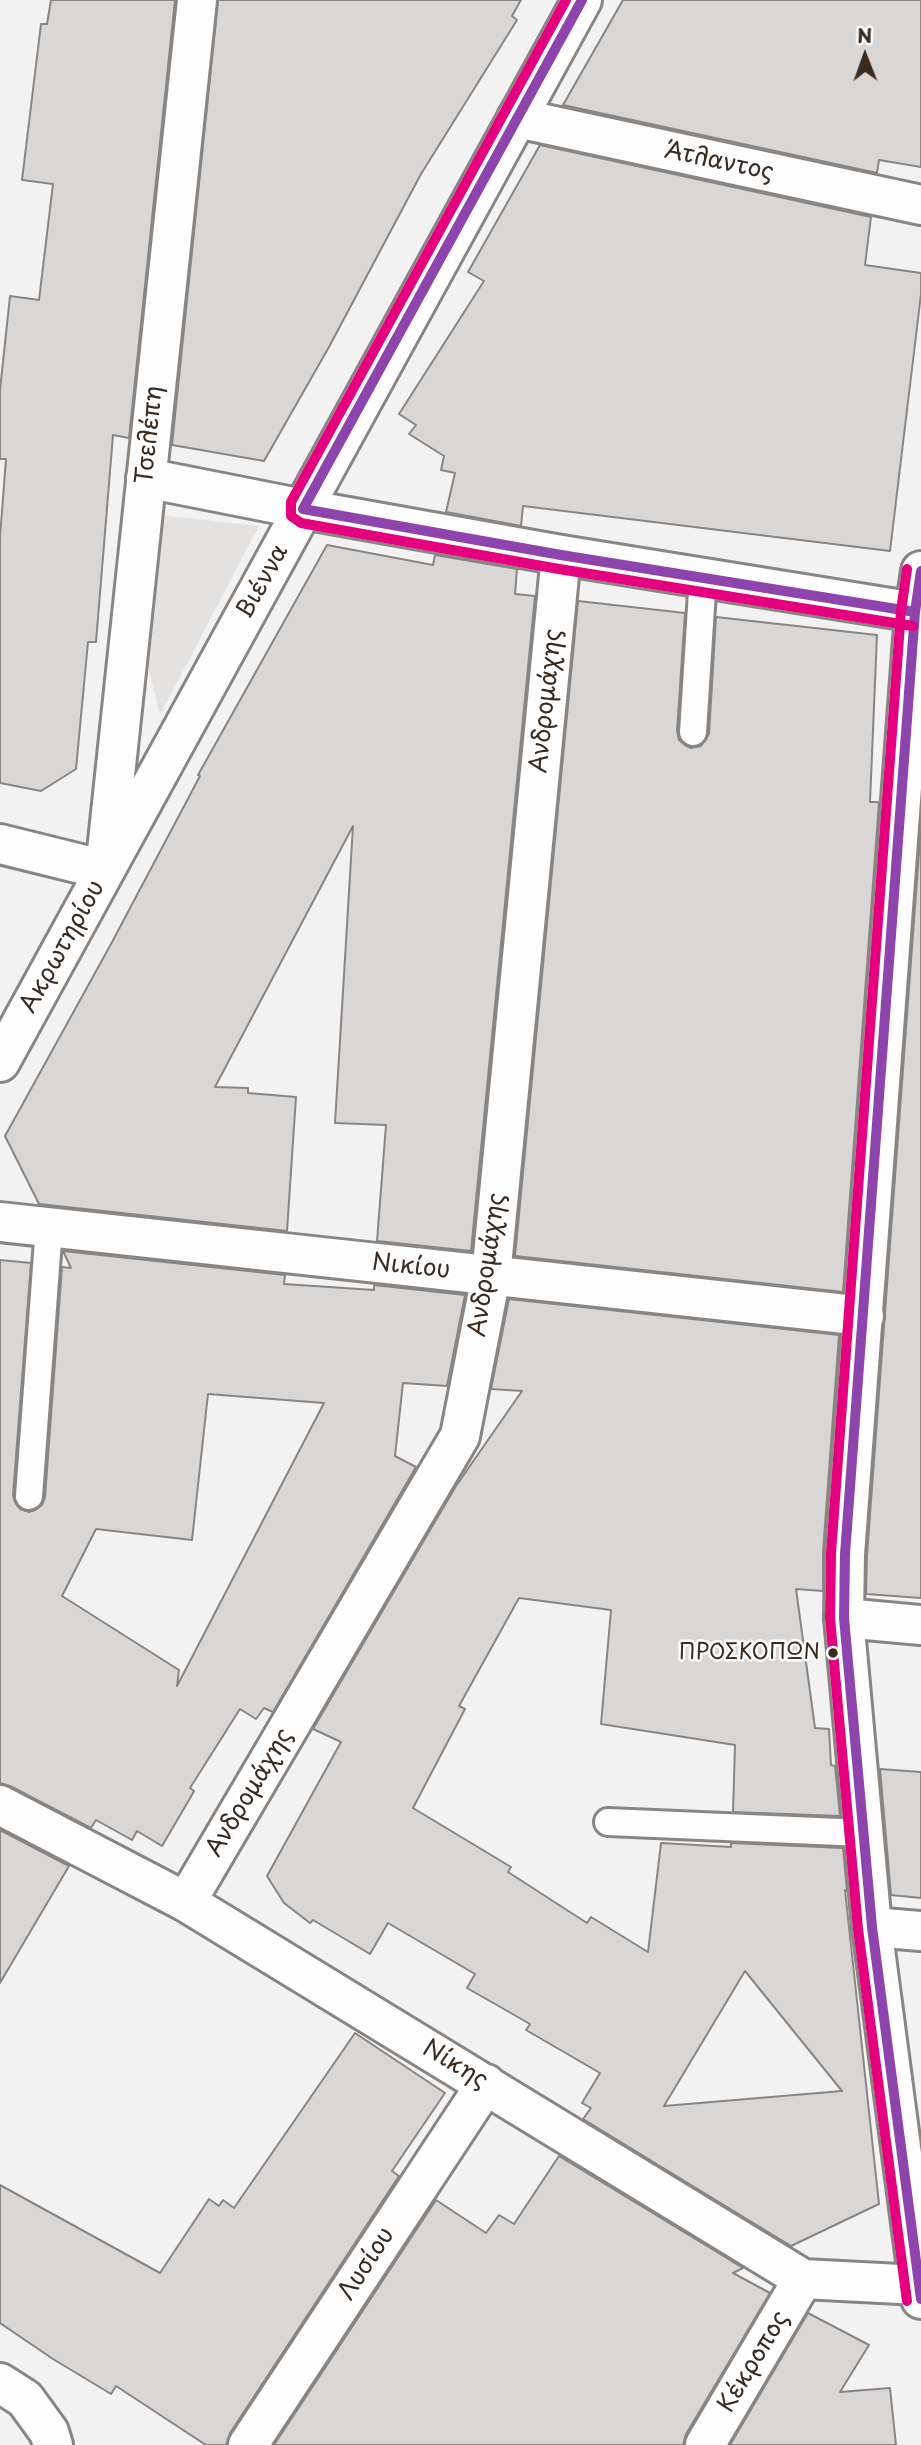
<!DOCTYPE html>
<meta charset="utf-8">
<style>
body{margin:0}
#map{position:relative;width:921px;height:2445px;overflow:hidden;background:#f3f2f2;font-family:"Playpen Sans",sans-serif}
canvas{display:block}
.north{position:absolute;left:830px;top:21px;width:70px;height:70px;-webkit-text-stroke:5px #fff;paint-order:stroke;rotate:359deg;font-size:19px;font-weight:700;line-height:28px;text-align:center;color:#3b2a1e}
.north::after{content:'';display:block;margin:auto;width:24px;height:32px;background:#3b2a1e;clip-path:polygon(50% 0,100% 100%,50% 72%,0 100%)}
</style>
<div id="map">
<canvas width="921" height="2445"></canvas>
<div class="north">N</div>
</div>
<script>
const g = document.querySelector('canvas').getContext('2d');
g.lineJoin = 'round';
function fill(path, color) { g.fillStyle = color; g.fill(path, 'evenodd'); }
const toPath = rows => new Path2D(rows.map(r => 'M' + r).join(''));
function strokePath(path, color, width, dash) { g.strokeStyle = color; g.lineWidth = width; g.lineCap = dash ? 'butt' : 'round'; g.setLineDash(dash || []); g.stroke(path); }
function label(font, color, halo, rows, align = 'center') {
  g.font = font + ' "Playpen Sans",sans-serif'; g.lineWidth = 5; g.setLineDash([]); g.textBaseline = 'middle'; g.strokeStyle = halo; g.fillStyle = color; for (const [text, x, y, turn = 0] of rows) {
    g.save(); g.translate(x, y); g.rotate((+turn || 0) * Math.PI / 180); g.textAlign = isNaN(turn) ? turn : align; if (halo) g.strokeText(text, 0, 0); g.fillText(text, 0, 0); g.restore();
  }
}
const green = toPath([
 [159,515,259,526,160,715,141,637]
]);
const building = toPath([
 [51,0,175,0,129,438,113,435,96,642,88,642,76,769,41,791,0,783,0,537,6,459,0,459,0,390,10,296,39,300,53,184,22,180,41,24,47,24,51,0],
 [218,0,521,0,512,16,517,20,421,174,329,347,264,461,172,445,218,0],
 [623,0,921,0,921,167,879,160,877,173,563,105,623,0],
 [540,145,871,217,865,265,921,273,921,294,890,551,523,506,521,526,446,512,455,473,441,470,444,456,409,434,416,425,399,414,484,281,468,272,540,145],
 [327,545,433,565,435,555,517,569,515,594,535,596,471,1251,377,1241,386,1125,335,1123,353,826,215,1087,248,1088,248,1093,296,1097,287,1231,39,1204,5,1136,111,944,200,776,198,775,327,545],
 [578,601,685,613,677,731,679,740,685,745,691,748,701,746,709,734,716,617,877,635,870,802,879,802,843,1292,515,1256,578,601],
 [921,826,921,1598,866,1594,867,1555,921,826],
 [63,1251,285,1275,284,1284,374,1290,374,1285,465,1295,447,1386,403,1383,395,1456,416,1467,273,1712,264,1708,256,1719,240,1709,190,1788,194,1791,189,1800,162,1846,137,1831,132,1840,96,1820,91,1828,10,1786,0,1783,0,1260,31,1263,13,1495,15,1502,20,1509,29,1512,35,1510,42,1505,45,1497,62,1267,71,1268,63,1251],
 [208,1394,324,1403,177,1686,179,1670,62,1596,96,1529,192,1540,208,1394],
 [509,1299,839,1335,823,1552,823,1591,796,1589,815,1728,829,1729,831,1765,835,1766,840,1816,733,1812,735,1745,601,1724,611,1610,519,1598,459,1706,465,1709,413,1808,511,1867,508,1872,587,1923,591,1917,648,1952,661,1843,731,1847,731,1843,843,1848,847,1891,845,1890,879,2204,791,2246,583,2119,591,2108,582,2103,600,2073,526,2030,530,2024,467,1988,475,1974,388,1923,370,1954,313,1920,310,1923,284,1903,267,1876,341,1742,313,1729,456,1486,522,1391,491,1389,509,1299],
 [745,1971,842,2091,664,2106,745,1971],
 [880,1769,921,1772,921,1898,891,1895,880,1769],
 [0,1830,69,1866,0,1983,0,1830],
 [355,2033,445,2093,392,2171,399,2176,230,2433,226,2445,206,2445,116,2386,111,2394,53,2359,0,2323,0,2185,160,2273,209,2199,219,2206,223,2200,234,2208,355,2033],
 [559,2156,743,2268,733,2273,770,2293,686,2434,683,2445,274,2445,436,2200,486,2233,499,2215,514,2224,559,2156],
 [808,2313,869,2345,840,2392,890,2388,896,2445,730,2445,808,2313]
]);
const service = toPath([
 [693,732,703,576],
 [29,1496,49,1227],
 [608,1822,863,1833]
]);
const minor = toPath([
 [517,118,921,205],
 [0,844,105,870],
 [105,870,197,0],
 [0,1062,303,509,146,478],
 [0,1222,864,1316],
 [844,1618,921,1625],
 [0,1805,186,1902,803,2279,919,2285],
 [186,1902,460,1436,491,1276,561,555],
 [872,1927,921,1931],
 [0,2383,25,2399,49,2432,53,2445],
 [248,2445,486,2084],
 [705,2445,803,2279]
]);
const tertiary = toPath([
 [582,0,303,509,561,555,915,612],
 [921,571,915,612,845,1554,844,1618,872,1927,921,2299]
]);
const bus1 = toPath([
 [582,0,303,509,561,555,915,612],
 [921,571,915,612,845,1554,844,1618,872,1927,921,2299]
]);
const bus2 = toPath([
 [566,0,291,502,291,516,301,523,559,569,913,626],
 [907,2301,858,1929,830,1618,831,1553,901,611,907,569]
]);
const markers = [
 [833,1653,6,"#3b2a1e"]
];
const busNames = [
 ["ΠΡΟΣΚΟΠΩΝ",820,1653]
];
const streetNames = [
 ["Άτλαντος",719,162,12],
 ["Τσελέπη",150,435,-84],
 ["Βιέννα",263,582,-61],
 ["Ανδρομάχης",547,701,-84],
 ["Ακρωτηρίου",63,947,-61],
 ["Ανδρομάχης",488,1265,-82],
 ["Νικίου",411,1267,6],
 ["Ανδρομάχης",250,1793,-59],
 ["Νίκης",455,2065,31],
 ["Λυσίου",367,2264,-57],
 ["Κέκροπος",754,2362,-59]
];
fill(green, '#e4e2e0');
fill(building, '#d9d7d6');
strokePath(building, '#898582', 2);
strokePath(service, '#898582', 32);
strokePath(minor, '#898582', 44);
strokePath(tertiary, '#898582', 44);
strokePath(service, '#fdfdfd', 26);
strokePath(minor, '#fdfdfd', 38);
strokePath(tertiary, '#fdfdfd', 38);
strokePath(bus1, '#8e44ad', 10);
strokePath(bus2, '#e5007d', 10);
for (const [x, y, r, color] of markers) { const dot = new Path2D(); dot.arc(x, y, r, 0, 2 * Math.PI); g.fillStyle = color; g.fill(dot); strokePath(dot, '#fff', 2.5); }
label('22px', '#3b2a1e', '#fff', busNames, 'right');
label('24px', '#3b2a1e', '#fff', streetNames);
</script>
